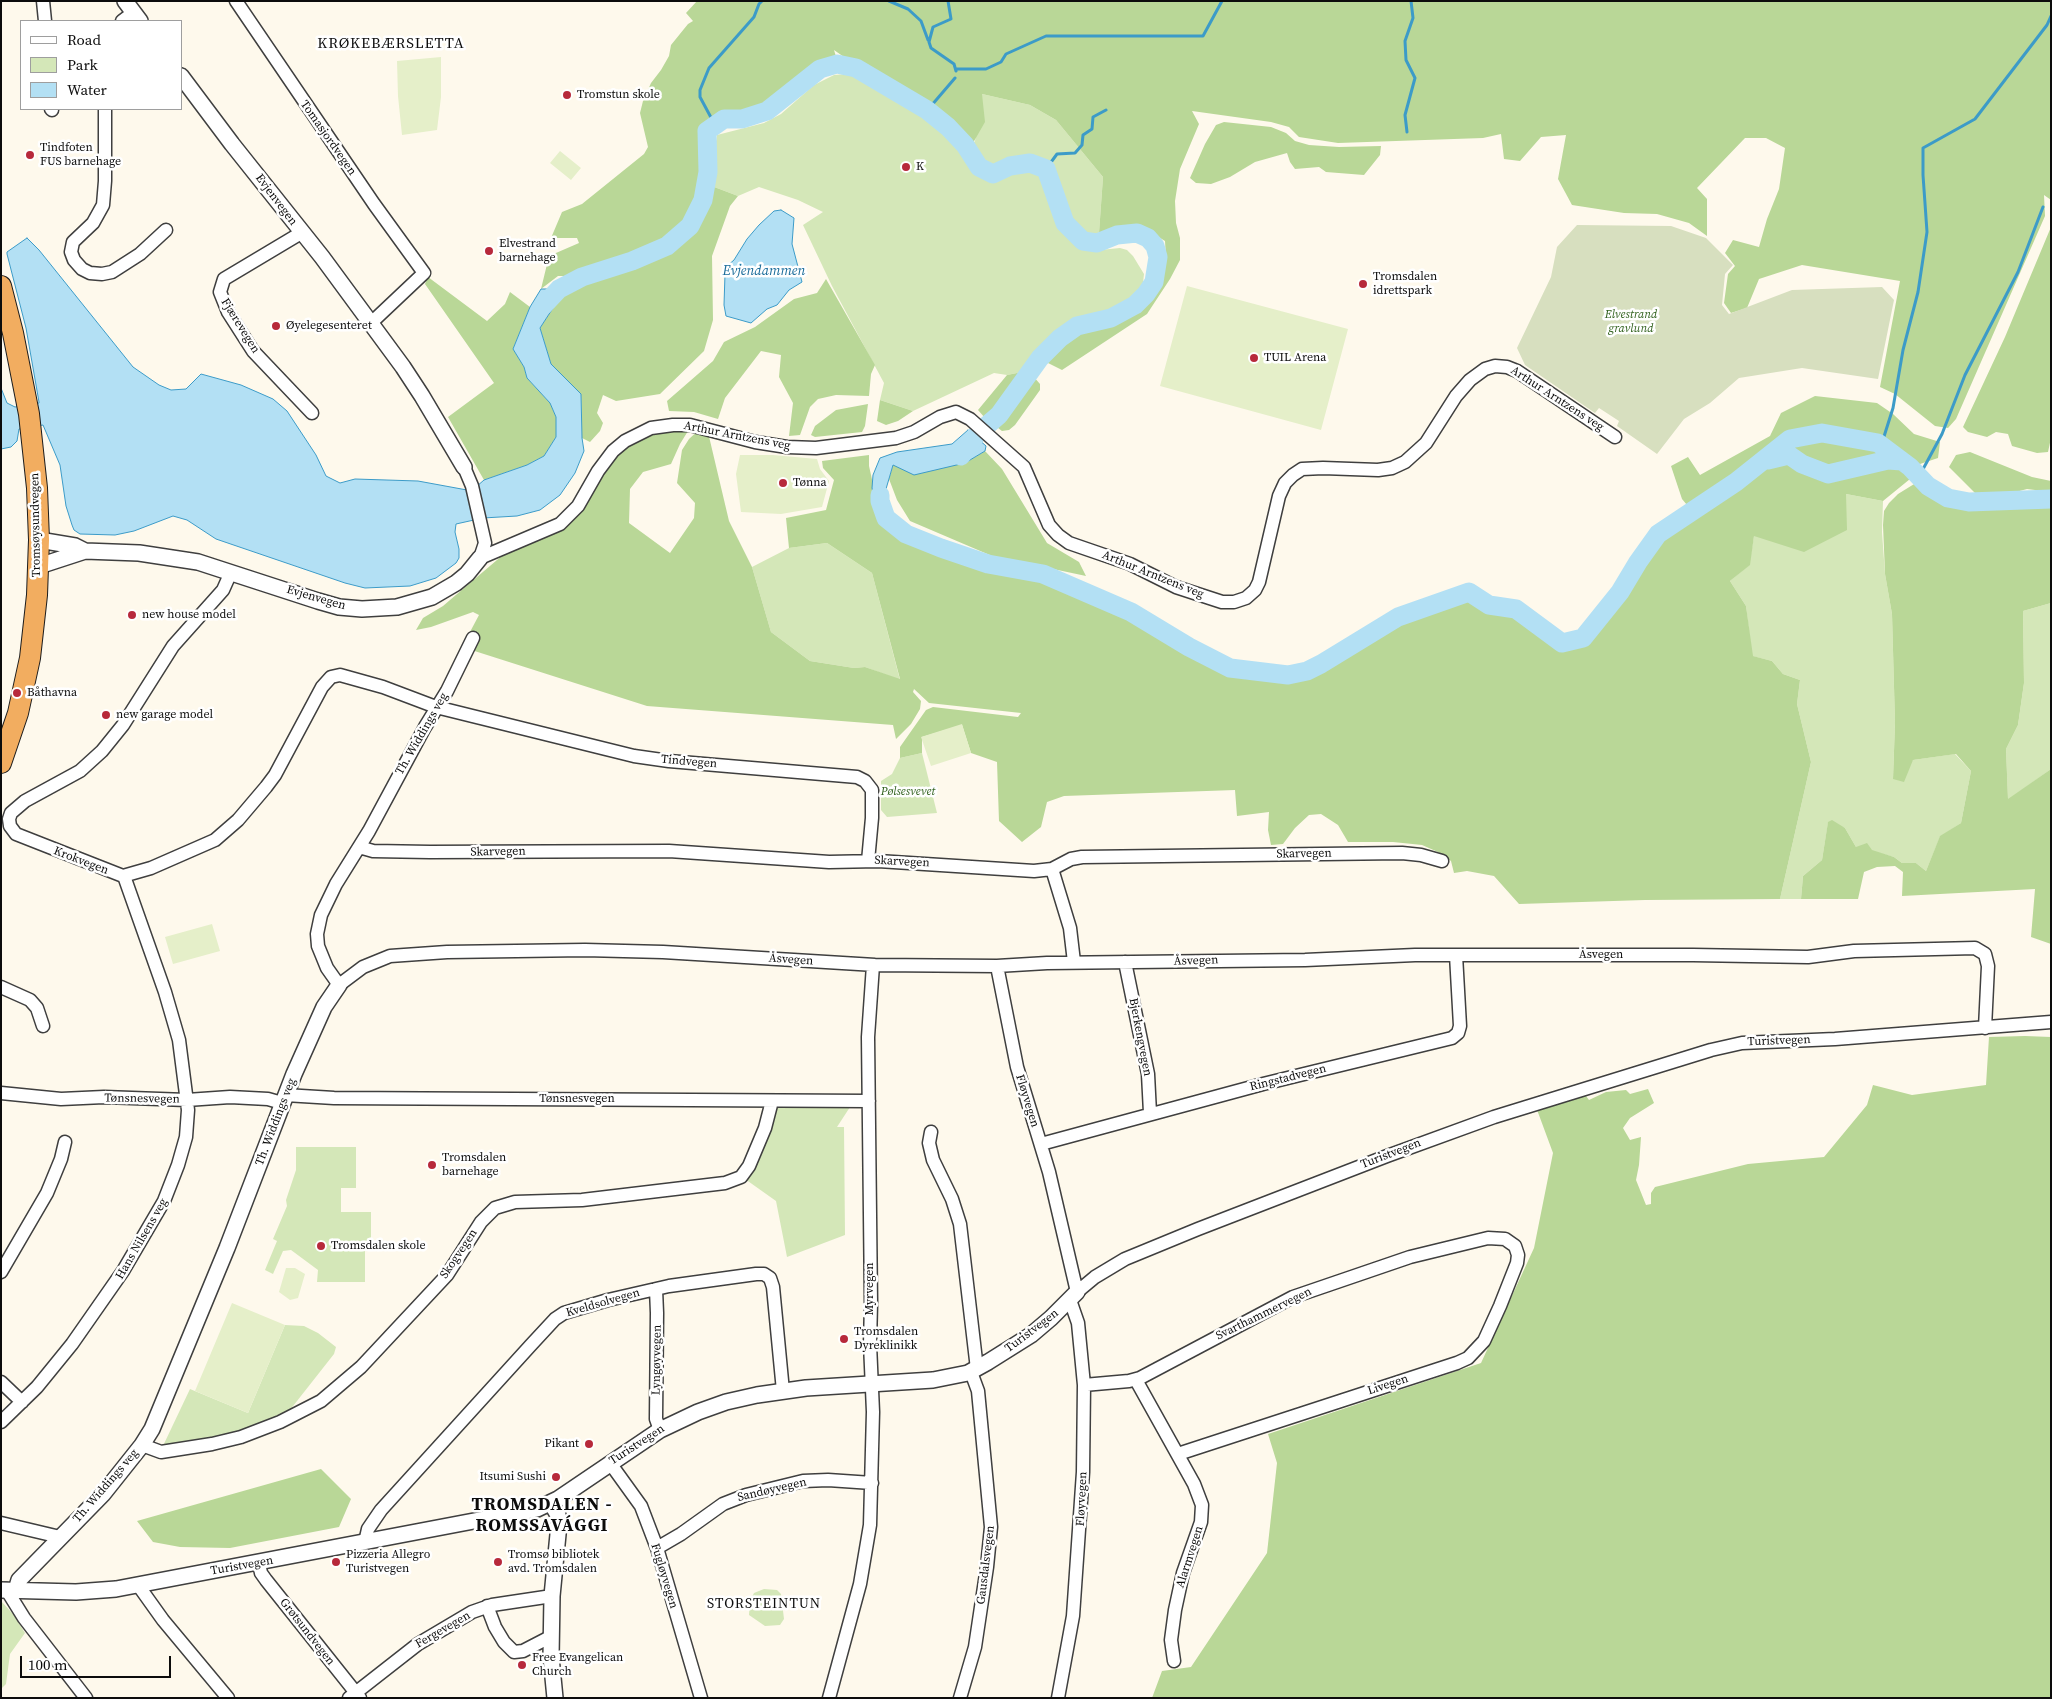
<!DOCTYPE html>
<meta charset="utf-8">
<style>
body{margin:0}
#map{position:relative;width:2052px;height:1699px;overflow:hidden;background:#fef9ec;font-family:"Source Serif 4",serif}
canvas{display:block}
.frame{position:absolute;inset:0;border:2px solid #0c0c0c;pointer-events:none}
.legend{position:absolute;left:20px;top:20px;width:162px;height:90px;box-sizing:border-box;background:#fff;border:1px solid #9e9e9e;margin:0;padding:6px 9px;list-style:none;font-size:15px;color:#0c0c0c}
.legend li{display:flex;align-items:center;gap:10px;height:25px}
.legend b{width:25px;border:1px solid #9e9e9e}
.scale{position:absolute;left:20px;top:1656px;width:151px;height:22px;box-sizing:border-box;border:2px solid #0c0c0c;border-top:0;padding-left:6px;font-size:15px;line-height:18px;white-space:nowrap;color:#0c0c0c;-webkit-text-stroke:4px #fff;paint-order:stroke}
</style>
<div id="map">
<canvas width="2052" height="1699"></canvas>
<div class="frame"></div>
<ul class="legend">
<li><b style="height:6px;background:#fff"></b>Road</li>
<li><b style="height:14px;background:#d4e7b8"></b>Park</li>
<li><b style="height:14px;background:#b3e0f4"></b>Water</li>
</ul>
<div class="scale">100 m</div>
</div>
<script>
const g = document.querySelector('canvas').getContext('2d');
g.lineJoin = 'round';
function fill(path, color) { g.fillStyle = color; g.fill(path, 'evenodd'); }
const toPath = rows => new Path2D(rows.map(r => 'M' + r).join(''));
function strokePath(path, color, width, dash) { g.strokeStyle = color; g.lineWidth = width; g.lineCap = dash ? 'butt' : 'round'; g.setLineDash(dash || []); g.stroke(path); }
function label(font, color, halo, rows, align = 'center') {
  g.font = font + ' "Source Serif 4",serif'; g.lineWidth = 5; g.setLineDash([]); g.textBaseline = 'middle'; g.strokeStyle = halo; g.fillStyle = color; for (const [text, x, y, turn = 0] of rows) {
    g.save(); g.translate(x, y); g.rotate((+turn || 0) * Math.PI / 180); g.textAlign = isNaN(turn) ? turn : align; if (halo) g.strokeText(text, 0, 0); g.fillText(text, 0, 0); g.restore();
  }
}
const green = toPath([
 [846,74,860,76,927,116,964,154,975,141,982,94,1030,105,1056,120,1103,177,1099,233,1090,251,1120,248,1127,250,1133,256,1144,274,1143,283,1137,293,1127,304,1069,322,1040,346,1026,368,1017,373,1007,375,994,373,913,411,880,400,884,383,832,286,803,225,823,212,798,200,759,187,738,196,709,185,717,135,764,123,781,114,814,85,834,75],
 [1846,494,1883,501,1882,532,1885,574,1892,614,1895,723,1893,778,1913,760,1955,754,1971,771,1961,823,1940,837,1926,871,1916,863,1902,863,1894,857,1856,847,1845,828,1828,823,1822,860,1803,876,1801,899,1780,899,1811,762,1797,704,1800,680,1783,674,1772,661,1752,656,1746,606,1730,581,1749,565,1754,536],
 [827,543,872,573,900,680,865,667,854,668,810,661,771,632,752,567,789,548],
 [2051,603,2051,769,2008,800,2006,749,2018,725,2024,683,2023,611],
 [922,753,937,813,887,817,881,810,881,781,892,774,900,758],
 [776,1104,852,1104,837,1127,844,1127,845,1235,787,1257,776,1201,745,1179],
 [296,1147,356,1147,356,1188,341,1188,341,1212,371,1212,371,1248,365,1248,365,1282,317,1282,318,1270,291,1250,283,1251,273,1274,265,1270,277,1241,273,1239,287,1206,286,1200,296,1170],
 [285,1325,304,1326,318,1333,336,1347,334,1354,286,1415,219,1439,162,1448,190,1389,248,1413],
 [764,1589,777,1590,781,1594,784,1619,780,1625,765,1626,749,1615,750,1601,754,1593],
 [1,1601,13,1614,25,1633,10,1654,6,1684,2,1688]
]);
const forest = toPath([
 [697,1,2051,1,2051,200,2044,195,2045,216,1956,419,1948,428,1935,426,1895,394,1880,387,1900,281,1802,265,1759,279,1747,308,1731,313,1724,303,1728,274,1735,266,1725,253,1733,240,1759,247,1767,219,1779,189,1785,148,1766,138,1745,138,1697,188,1707,199,1707,236,1689,223,1657,214,1624,213,1572,205,1558,179,1566,135,1541,137,1520,161,1504,159,1501,134,1483,138,1338,143,1299,137,1289,127,1271,122,1192,111,1199,124,1180,169,1175,201,1176,223,1180,238,1180,260,1170,279,1147,314,1062,370,1044,361,1065,342,1080,334,1115,325,1141,311,1158,285,1166,258,1165,241,1141,226,1119,228,1099,233,1103,177,1056,120,1030,105,982,94,985,122,973,143,938,109,897,87,878,74,858,62,844,57,834,50,838,63,819,68,766,110,742,118,723,118,705,131,707,172,700,199,690,225,666,243,632,260,582,276,558,276,541,289,549,256,579,243,577,238,551,238,562,212,582,204,644,154,648,147,640,113,643,101,651,83,661,70,669,56,671,45,688,24,693,21,686,13],
 [1224,122,1271,127,1286,133,1295,141,1309,145,1339,147,1381,146,1380,155,1364,175,1326,172,1319,167,1295,169,1290,162,1287,153,1255,162,1230,177,1211,184,1196,183,1190,178,1205,144,1216,125],
 [709,185,738,196,730,206,712,256,713,320,704,351,660,394,616,401,603,395,597,413,603,423,600,431,590,442,582,438,581,394,551,364,540,328,564,291,657,254,692,228],
 [2051,227,2051,438,2048,452,2037,453,2012,446,2008,434,1996,432,1987,437,1968,432,1963,427,2005,337],
 [428,277,487,321,505,304,510,292,530,307,513,349,524,367,527,378,550,403,556,417,556,437,544,456,527,465,484,480,448,417,494,383,425,284],
 [826,279,875,365,871,374,869,396,836,395,818,399,810,407,800,435,789,436,793,403,779,377,781,355,761,351,725,398,718,419,694,412,669,411,667,401,713,361,724,342,755,327,794,299,817,293],
 [1026,368,1040,384,1040,390,1015,425,1009,430,1002,431,985,418,978,410,1007,375,1017,373],
 [1815,396,1877,403,1893,414,1914,434,1940,442,1938,458,1911,467,1910,479,1883,501,1846,494,1847,530,1804,552,1754,536,1750,565,1730,581,1746,606,1753,656,1772,661,1783,674,1800,680,1797,704,1811,762,1780,899,1645,900,1519,904,1494,876,1467,871,1454,873,1451,861,1438,852,1422,845,1393,842,1348,842,1338,825,1321,814,1309,815,1295,828,1283,844,1271,845,1268,830,1269,812,1237,816,1235,790,1064,796,1047,802,1041,827,1022,842,999,821,997,762,971,753,962,725,922,737,922,753,900,758,900,747,926,710,933,707,1018,717,1021,713,929,703,914,689,913,692,921,701,920,709,911,724,896,739,893,725,647,706,462,647,479,615,473,612,431,627,416,630,423,618,443,606,504,554,550,535,568,525,607,464,627,446,650,434,668,430,688,431,680,444,671,464,643,472,630,489,629,523,670,553,694,518,695,503,677,483,682,450,689,439,701,428,707,428,729,521,752,567,771,632,810,661,854,668,865,667,900,679,872,573,827,543,789,548,786,518,826,510,834,480,823,468,822,461,869,455,869,466,881,520,898,539,987,571,1038,580,1088,599,1129,616,1231,668,1289,675,1309,672,1399,617,1471,592,1490,605,1517,609,1563,643,1584,638,1621,592,1659,534,1692,511,1682,499,1671,466,1688,457,1700,475,1770,436,1781,413],
 [880,400,913,411,898,421,886,425,877,421],
 [868,404,865,426,862,432,815,437,811,435,815,426,836,410],
 [985,451,1002,469,1047,543,1079,562,1086,576,992,556,910,521,897,500,889,479,893,465,965,463],
 [1970,452,2032,477,2051,481,2051,492,2027,489,2001,496,1977,495,1949,467,1956,455],
 [1919,481,1949,498,1971,502,2051,499,2051,603,2023,611,2024,683,2018,725,2006,749,2008,799,2051,769,2051,944,2031,937,2035,889,1902,896,1903,872,1895,866,1877,867,1864,872,1858,899,1801,899,1803,876,1822,860,1828,822,1832,820,1845,828,1856,847,1867,843,1872,850,1894,857,1902,863,1916,863,1926,871,1940,836,1961,823,1971,771,1956,754,1913,760,1904,782,1893,779,1895,723,1892,614,1885,574,1883,525,1884,511,1889,503,1898,494],
 [2025,1036,2051,1037,2051,1698,1152,1698,1162,1671,1191,1667,1267,1553,1277,1463,1268,1434,1481,1363,1534,1248,1553,1153,1536,1107,1586,1096,1589,1100,1606,1092,1626,1090,1630,1094,1648,1089,1654,1103,1630,1118,1623,1128,1630,1140,1641,1137,1639,1165,1636,1180,1646,1205,1651,1204,1651,1193,1655,1187,1748,1164,1824,1157,1867,1105,1873,1085,1912,1095,1986,1085,1989,1037],
 [321,1469,351,1499,339,1527,230,1548,180,1547,153,1542,137,1521]
]);
const cemetery = toPath([
 [1577,225,1671,226,1706,238,1733,265,1725,274,1722,305,1729,314,1792,290,1882,287,1894,300,1878,379,1802,368,1739,378,1710,403,1684,419,1657,454,1617,426,1619,421,1599,408,1595,413,1525,365,1517,348,1551,277,1557,247]
]);
const pitch = toPath([
 [441,57,441,97,437,130,402,135,398,96,397,61],
 [560,151,581,168,571,180,550,163],
 [1187,286,1348,329,1321,430,1160,386],
 [740,455,773,455,817,459,820,469,829,481,822,507,781,514,741,512,736,474],
 [962,724,971,753,931,766,921,737],
 [212,924,220,951,173,964,165,937],
 [286,1268,295,1268,305,1274,298,1298,290,1300,279,1292],
 [232,1303,285,1325,248,1413,195,1391]
]);
const water = toPath([
 [781,210,794,218,792,244,802,282,789,290,777,305,767,309,751,323,726,316,724,305,725,274,727,266,734,260,747,239,759,225,774,211,781,210],
 [27,238,39,250,133,367,159,385,171,390,186,389,201,374,241,385,273,399,287,411,316,455,326,476,340,483,355,479,418,481,467,490,476,487,484,480,527,465,544,456,556,437,556,417,550,403,527,378,524,367,513,349,530,307,541,289,559,289,564,291,540,328,551,364,581,394,582,438,584,451,575,473,560,495,540,510,517,516,483,518,456,524,455,532,459,549,459,558,456,563,436,578,410,586,365,588,345,583,216,539,187,520,173,516,134,531,115,535,80,534,74,530,72,525,66,506,60,465,43,425,19,429,17,441,11,447,1,449,1,388,7,403,15,407,39,403,39,402,26,328,7,254,7,252,27,238],
 [968,430,986,446,985,451,965,463,914,475,893,465,886,489,892,514,906,534,886,518,875,501,872,488,873,475,880,458,897,452,952,444,968,430]
]);
const stream = toPath([
 [889,1,908,9,921,21,928,40],
 [948,1,951,19,933,27,929,42,931,48,954,64,956,71],
 [956,69,986,69,1001,62,1006,54,1046,36,1203,36,1222,1],
 [924,108,931,106,955,78],
 [715,125,700,97,700,90,709,68,754,17,759,4,762,1],
 [1407,132,1405,115,1415,78,1406,60,1405,41,1413,18,1411,1],
 [1046,169,1057,154,1075,153,1082,145,1083,135,1092,129,1093,117,1106,110],
 [1881,446,1893,408,1903,350,1918,292,1927,232,1923,175,1923,148,1975,119,2047,25,2051,16],
 [1918,475,1922,471,1942,434,1965,375,2018,272,2043,207]
]);
const river = toPath([
 [543,306,559,289,582,277,632,261,667,246,690,226,703,200,708,172,707,131,724,119,742,119,767,111,820,69,837,64,856,68,927,110,948,127,965,145,979,167,993,174,1010,166,1030,163,1046,169,1065,223,1083,241,1097,243,1117,235,1137,233,1148,238,1155,246,1158,257,1154,282,1146,294,1135,305,1111,318,1077,326,1060,338,1040,358,999,415,977,434,961,456],
 [1768,460,1789,455,1802,464,1828,474,1888,460,1902,461],
 [880,495,880,501,886,518,906,534,941,548,988,564,1043,574,1131,612,1189,647,1230,668,1288,675,1307,671,1321,664,1398,617,1469,592,1489,605,1516,609,1562,643,1583,638,1620,592,1638,562,1658,534,1736,482,1790,439,1822,433,1878,443,1910,467,1928,486,1948,498,1969,502,2051,499]
]);
const minor = toPath([
 [43,1,45,21],
 [236,1,374,204,424,273,370,324],
 [122,21,134,12],
 [51,109,52,110],
 [105,109,105,181,103,205,93,223,73,242,71,252,74,260,82,269,90,273,102,274,112,272,140,254,166,230],
 [301,233,224,279,220,292,228,312,253,351,312,413],
 [464,467,472,486,485,543,480,558],
 [480,558,560,524,578,506,598,471,613,451,625,441,651,428,673,425,690,425,755,442,787,447,816,448,896,438,914,432,940,417,956,412,970,419,1024,467,1049,525,1058,535,1069,543,1130,564,1176,587,1222,602,1234,602,1246,598,1255,590,1259,582,1279,496,1285,483,1293,475,1302,469,1323,468,1378,470,1392,468,1405,462,1426,443,1456,396,1470,380,1485,369,1495,366,1507,367,1517,371,1615,437],
 [231,572,223,590,173,646,123,725,102,751,80,771,25,801,11,813,9,819,10,826,16,834,123,876,151,868,215,840,238,820,266,787,275,775,322,687,331,677,340,675,383,687,436,707,634,756,669,761,857,777,865,781,872,790,872,818,868,861],
 [473,638,447,691,425,727,369,831,336,884,321,915,317,934,318,946,327,968,339,985,363,967,390,956,447,952,585,950,663,952,875,965,997,966,1047,963,1305,960,1415,955,1693,955,1808,957,1854,951,1975,948,1985,954,1988,966,1985,1028],
 [359,847,373,851,430,852,669,851,829,862,878,861,1034,871,1052,869,1071,859,1082,857,1402,853,1421,855,1442,861],
 [1052,869,1070,928,1074,962],
 [1125,962,1148,1074,1150,1113],
 [997,966,1017,1067,1049,1172,1077,1292],
 [1,987,30,1000,37,1008,43,1026],
 [1,1093,61,1099,104,1097,187,1100,230,1097,268,1099,282,1103],
 [285,1095,334,1098,869,1101],
 [931,1132,929,1143,933,1160,952,1199,960,1224,977,1369],
 [1041,1144,1263,1084,1452,1038,1458,1033,1460,1026,1456,955],
 [1,1272,47,1193,61,1159,65,1142],
 [656,1289,657,1313,656,1419,660,1430],
 [1077,1292,1095,1277,1125,1259,1198,1229,1387,1156,1494,1117,1711,1050,1742,1043,1835,1039,2051,1022],
 [1136,1380,1194,1484,1202,1505,1201,1522,1183,1573,1175,1610,1171,1640,1174,1661],
 [1,1382,22,1402],
 [1084,1385,1129,1381,1140,1378,1293,1297,1410,1257,1488,1238,1505,1239,1515,1246,1518,1255,1517,1263,1500,1306,1484,1341,1468,1358,1457,1363,1178,1454],
 [1,1422,37,1387,72,1344,123,1271,164,1201,178,1165,186,1137,188,1110,179,1040,165,992,124,876],
 [142,1445,161,1452,212,1444,241,1437,280,1422,321,1401,361,1367,447,1275,481,1222,495,1208,515,1202,582,1200,725,1183,741,1177,749,1166,765,1128,772,1101],
 [610,1463,641,1506,657,1548,701,1698],
 [1,1523,60,1537],
 [365,1542,368,1529,381,1510,530,1346,555,1319,564,1313,608,1300,669,1286,756,1274,764,1274,770,1278,773,1287,783,1391],
 [657,1548,681,1534,723,1504,746,1495,803,1481,828,1480,872,1483],
 [259,1563,261,1573,266,1580,360,1698],
 [138,1585,163,1620,228,1698],
 [6,1589,24,1618,86,1698],
 [487,1606,495,1627,504,1642,514,1652,523,1651,552,1636],
 [349,1698,418,1644,472,1612,492,1605,552,1596],
 [829,1698,860,1584,870,1525,873,1412,870,1344,871,1303,868,1037,873,965],
 [960,1698,975,1647,987,1567,991,1527,978,1391,971,1372],
 [1058,1698,1073,1616,1083,1472,1084,1385,1078,1323,1070,1300]
]);
const tertiary = toPath([
 [125,1,140,21],
 [181,76,232,144,322,257,403,367,422,396,464,467],
 [39,540,75,546,85,551,139,553,198,562,318,601,339,607,362,609,397,607,432,597,456,583,467,574,480,558],
 [39,566,85,551],
 [551,1503,558,1515,559,1524,552,1596,551,1657,555,1698],
 [1,1590,76,1592,116,1589,537,1509,558,1499,660,1430,698,1412,726,1402,757,1395,806,1388,933,1380,968,1373,988,1362,1031,1335,1051,1318,1077,1292],
 [16,1590,19,1580,103,1494,142,1445,152,1429,227,1248,294,1074,324,1007,339,985]
]);
const trunk = toPath([
 [1,286,13,333,29,414,37,488,39,540,37,595,30,658,18,713,1,763]
]);
const markers = [
 [567,95,5,"#b7293b"],
 [30,155,5,"#b7293b"],
 [906,167,5,"#b7293b"],
 [489,251,5,"#b7293b"],
 [1363,284,5,"#b7293b"],
 [276,326,5,"#b7293b"],
 [1254,358,5,"#b7293b"],
 [783,483,5,"#b7293b"],
 [132,615,5,"#b7293b"],
 [17,693,5,"#b7293b"],
 [106,715,5,"#b7293b"],
 [432,1165,5,"#b7293b"],
 [321,1246,5,"#b7293b"],
 [844,1339,5,"#b7293b"],
 [589,1444,5,"#b7293b"],
 [556,1477,5,"#b7293b"],
 [336,1562,5,"#b7293b"],
 [498,1562,5,"#b7293b"],
 [522,1665,5,"#b7293b"]
];
const poiNames = [
 ["Tromstun skole",577,95],
 ["Tindfoten",40,148],
 ["FUS barnehage",40,162],
 ["K",916,167],
 ["Elvestrand",499,244],
 ["barnehage",499,258],
 ["Tromsdalen",1373,277],
 ["idrettspark",1373,291],
 ["Øyelegesenteret",286,326],
 ["TUIL Arena",1264,358],
 ["Tønna",793,483],
 ["new house model",142,615],
 ["Båthavna",27,693],
 ["new garage model",116,715],
 ["Tromsdalen",442,1158],
 ["barnehage",442,1172],
 ["Tromsdalen skole",331,1246],
 ["Tromsdalen",854,1332],
 ["Dyreklinikk",854,1346],
 ["Pikant",579,1444,"right"],
 ["Itsumi Sushi",546,1477,"right"],
 ["Pizzeria Allegro",346,1555],
 ["Turistvegen",346,1569],
 ["Tromsø bibliotek",508,1555],
 ["avd. Tromsdalen",508,1569],
 ["Free Evangelican",532,1658],
 ["Church",532,1672]
];
const streetNames = [
 ["Tomasjordvegen",328,138,55],
 ["Evjenvegen",276,200,53],
 ["Fjærevegen",240,326,58],
 ["Arthur Arntzens veg",1557,399,33],
 ["Arthur Arntzens veg",737,436,11],
 ["Tromsøysundvegen",36,525,-91],
 ["Arthur Arntzens veg",1153,575,22],
 ["Evjenvegen",316,598,16],
 ["Th. Widdings veg",422,734,-60],
 ["Tindvegen",689,762,5],
 ["Skarvegen",498,852,-1],
 ["Skarvegen",1304,854,-1],
 ["Krokvegen",81,861,21],
 ["Skarvegen",902,862,3],
 ["Åsvegen",1601,955],
 ["Åsvegen",791,960,4],
 ["Åsvegen",1196,961,-2],
 ["Bjerkengvegen",1140,1037,79],
 ["Turistvegen",1779,1041,-2],
 ["Ringstadvegen",1288,1078,-14],
 ["Tønsnesvegen",142,1099,1],
 ["Tønsnesvegen",577,1099],
 ["Fløyvegen",1027,1101,73],
 ["Th. Widdings veg",276,1122,-69],
 ["Turistvegen",1391,1154,-21],
 ["Hans Nilsens veg",142,1239,-60],
 ["Skogvegen",459,1254,-56],
 ["Myrvegen",870,1289,-90],
 ["Kveldsolvegen",603,1303,-16],
 ["Svarthammervegen",1264,1314,-26],
 ["Turistvegen",1032,1331,-37],
 ["Lyngøyvegen",657,1360,-89],
 ["Livegen",1388,1385,-18],
 ["Turistvegen",637,1445,-33],
 ["Th. Widdings veg",106,1486,-49],
 ["Sandøyvegen",772,1490,-13],
 ["Fløyvegen",1082,1499,-87],
 ["Alarmvegen",1190,1557,-72],
 ["Gausdalsvegen",986,1565,-83],
 ["Turistvegen",242,1566,-10],
 ["Fugløyvegen",664,1576,73],
 ["Fergevegen",443,1630,-30],
 ["Grøtsundvegen",307,1632,52]
];
const parkNames = [
 ["Elvestrand",1631,315],
 ["gravlund",1631,329],
 ["Pølsesvevet",908,792]
];
const waterNames = [
 ["Evjendammen",764,271]
];
const neighbourhoodNames = [
 ["STORSTEINTUN",764,1604]
];
const quarterNames = [
 ["KRØKEBÆRSLETTA",391,44]
];
const districtNames = [
 ["TROMSDALEN -",542,1505],
 ["ROMSSAVÁGGI",542,1526]
];
fill(green, '#d4e7b8');
fill(forest, '#b9d797');
fill(cemetery, '#d7dfbf');
fill(pitch, '#e5efc9');
fill(water, '#b3e0f4');
strokePath(water, '#3c9bc8', 1);
strokePath(stream, '#3c9bc8', 3);
strokePath(river, '#b3e0f4', 19);
strokePath(minor, '#3f3f3f', 15);
strokePath(tertiary, '#3f3f3f', 18);
strokePath(trunk, '#1d1d1d', 22);
strokePath(minor, '#fff', 12);
strokePath(tertiary, '#fff', 15);
strokePath(trunk, '#f2ad60', 20);
for (const [x, y, r, color] of markers) { const dot = new Path2D(); dot.arc(x, y, r, 0, 2 * Math.PI); g.fillStyle = color; g.fill(dot); strokePath(dot, '#fff', 2); }
label('12px', '#0c0c0c', '#fff', poiNames, 'left');
label('12px', '#0c0c0c', '#fff', streetNames);
label('italic 12px', '#32621f', '#fff', parkNames);
label('italic 14px', '#1a6c9a', '#fff', waterNames);
g.letterSpacing = '1px';
label('14px', '#0c0c0c', '#fff', neighbourhoodNames);
g.letterSpacing = '0px';
g.letterSpacing = '1px';
label('15px', '#0c0c0c', '#fff', quarterNames);
g.letterSpacing = '0px';
g.letterSpacing = '1px';
label('bold 18px', '#0c0c0c', '#fff', districtNames);
g.letterSpacing = '0px';
</script>
